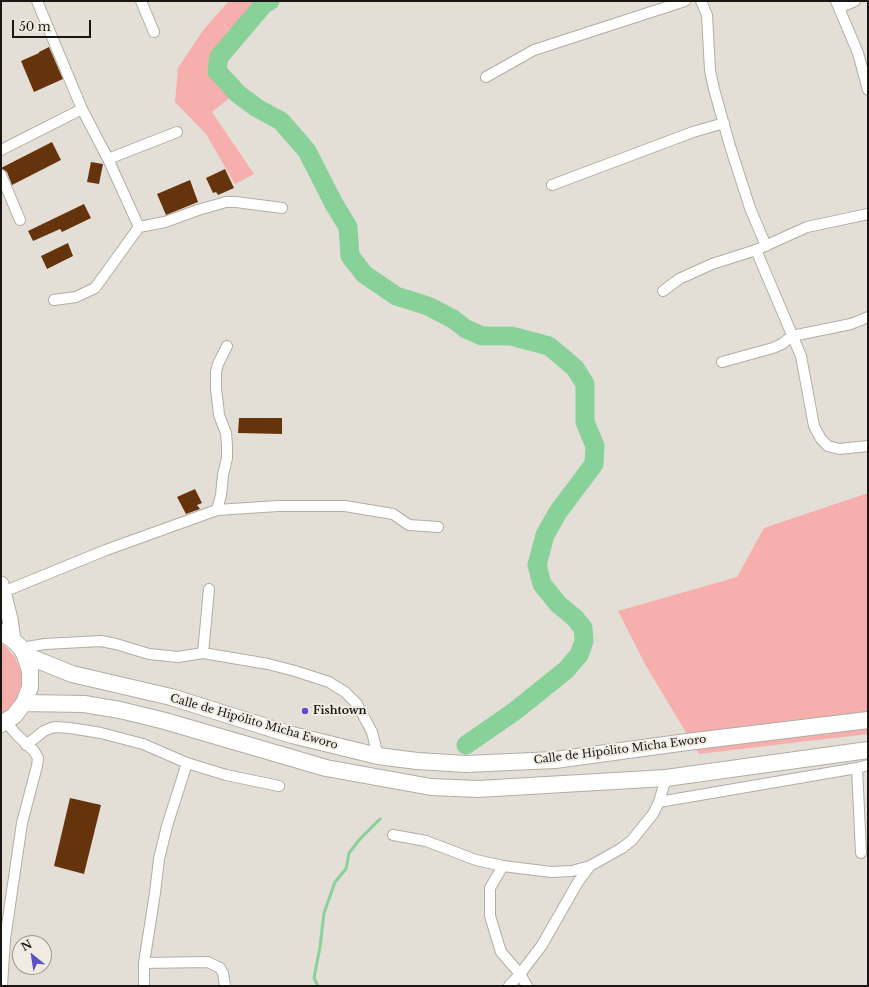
<!DOCTYPE html>
<meta charset="utf-8">
<style>
body{margin:0}
#map{position:relative;width:869px;height:987px;overflow:hidden;background:#e3dfd6;font-family:"Libre Baskerville",serif}
canvas{display:block}
.frame{position:absolute;inset:0;border:2px solid #181613;pointer-events:none}
.north{position:absolute;left:12px;top:935px;width:40px;height:40px;box-sizing:border-box;background:#f0ece3;border:1px solid #9a9690;border-radius:50%;rotate:330deg;font-size:11px;font-weight:700;line-height:16px;text-align:center;color:#181613}
.north::after{content:'';display:block;margin:auto;width:14px;height:18px;background:#5c4fc7;clip-path:polygon(50% 0,100% 100%,50% 72%,0 100%)}
.scale{position:absolute;left:12px;top:20px;width:79px;height:18px;box-sizing:border-box;border:2px solid #181613;border-top:0;padding-left:5px;font-size:12px;line-height:14px;white-space:nowrap;color:#181613;-webkit-text-stroke:3px #f0ece3;paint-order:stroke}
</style>
<div id="map">
<canvas width="869" height="987"></canvas>
<div class="frame"></div>
<div class="north">N</div>
<div class="scale">50 m</div>
</div>
<script>
const g = document.querySelector('canvas').getContext('2d');
g.lineJoin = 'round';
function fill(path, color) { g.fillStyle = color; g.fill(path, 'evenodd'); }
const toPath = rows => new Path2D(rows.map(r => 'M' + r).join(''));
function strokePath(path, color, width, dash) { g.strokeStyle = color; g.lineWidth = width; g.lineCap = dash ? 'butt' : 'round'; g.setLineDash(dash || []); g.stroke(path); }
function label(font, color, halo, rows, align = 'center') {
  g.font = font + ' "Libre Baskerville",serif'; g.lineWidth = 4; g.setLineDash([]); g.textBaseline = 'middle'; g.strokeStyle = halo; g.fillStyle = color; for (const [text, x, y, turn = 0] of rows) {
    g.save(); g.translate(x, y); g.rotate((+turn || 0) * Math.PI / 180); g.textAlign = isNaN(turn) ? turn : align; if (halo) g.strokeText(text, 0, 0); g.fillText(text, 0, 0); g.restore();
  }
}
const green = toPath([
 [229,1,277,1,254,24,217,49,218,65,237,92,212,112,254,174,235,184,206,134,175,102,178,68,204,29],
 [868,493,868,734,699,754,646,666,618,611,737,577,764,528],
 [1,643,7,648,15,657,20,669,22,681,17,699,9,709,1,715]
]);
const stream = toPath([
 [318,986,314,978,320,947,324,913,335,882,346,869,349,853,360,839,380,819]
]);
const river = toPath([
 [270,1,264,4,219,57,217,71,238,94,257,108,281,121,307,151,334,204,348,227,350,256,364,274,396,296,428,306,453,319,466,329,482,336,511,336,549,346,575,368,585,384,585,422,595,446,594,464,558,512,545,535,537,565,542,584,558,604,575,618,583,628,584,641,579,655,566,670,515,711,466,745]
]);
const building = toPath([
 [49,47,63,79,34,92,21,61,39,53,39,52],
 [52,142,61,160,12,185,7,172,1,168],
 [91,162,103,164,99,184,87,182],
 [225,169,234,188,218,195,216,192,213,193,206,178],
 [190,180,198,202,166,215,157,194],
 [84,204,91,218,62,232,60,229,33,241,28,231],
 [68,243,73,256,47,269,41,256],
 [239,418,282,418,282,434,238,433],
 [195,489,202,503,197,505,200,509,186,514,177,497],
 [70,798,101,805,84,874,54,866]
]);
const street = toPath([
 [37,1,82,109,108,159,139,227],
 [141,1,154,32],
 [701,1,707,15,710,70,714,89,730,146,750,208,766,246],
 [836,1,858,53,868,90],
 [839,8,855,1],
 [486,77,534,50,685,1],
 [1,150,82,109],
 [108,159,177,132],
 [1,175,20,220],
 [552,185,693,132,724,123],
 [756,250,801,356,814,426,821,439,828,446,839,449,868,446],
 [663,291,679,279,712,264,756,250,807,227,868,214],
 [54,300,76,297,95,288,139,227,165,222,198,210,226,202,236,202,282,208],
 [722,362,773,348,782,344,792,336,851,324,868,317],
 [217,510,221,495,223,475,227,458,227,445,226,433,219,415,218,405,216,389,216,372,218,364,227,346],
 [3,592,106,550,217,510,278,506,345,506,393,514,409,525,438,527],
 [21,648,45,644,101,641,116,644,149,654,178,657,203,653,268,664,295,671,329,682,345,692,357,704,372,732,378,756],
 [203,653,209,589],
 [26,745,44,731,51,728,56,727,70,728,101,733,143,744,187,763,167,826,159,859,155,893,144,963,144,986],
 [187,763,226,775,279,786],
 [857,768,861,853],
 [659,802,857,768,868,765],
 [393,835,426,841,476,860,503,866,551,872,572,871,590,866,622,848,632,840,653,814,659,802,666,778],
 [503,866,490,888,490,916,501,952,520,974,527,986],
 [144,963,208,962,220,968,223,973,225,986],
 [2,986,5,939,22,823,37,766,38,758,34,751,17,735,11,728,8,720],
 [509,986,520,974,542,945,578,882,590,866]
]);
const secondary = toPath([
 [1,584,10,619,13,640]
]);
const primary = toPath([
 [1,632,13,640,21,648,25,655,30,671,30,687,24,703,14,716,1,724],
 [25,655,72,674,171,697,292,735,378,756,417,761,466,764,555,760,687,742,868,720],
 [24,703,84,704,120,710,165,721,326,768,431,787,478,789,666,778,868,750]
]);
const markers = [
 [305,711,4,"#5c4fc7"]
];
const poiNames = [
 ["Fishtown",313,711]
];
const streetNames = [
 ["Calle de Hipólito Micha Eworo",254,722,16],
 ["Calle de Hipólito Micha Eworo",620,750,-7]
];
fill(green, '#f6afad');
strokePath(stream, '#88d198', 3);
strokePath(river, '#88d198', 19);
fill(building, '#65330c');
strokePath(street, '#b1ada5', 12);
strokePath(secondary, '#b1ada5', 17);
strokePath(primary, '#b1ada5', 18);
strokePath(street, '#fff', 10);
strokePath(secondary, '#fff', 15);
strokePath(primary, '#fff', 16);
for (const [x, y, r, color] of markers) { const dot = new Path2D(); dot.arc(x, y, r, 0, 2 * Math.PI); g.fillStyle = color; g.fill(dot); strokePath(dot, '#f0ece3', 1.5); }
label('bold 11px', '#181613', '#f0ece3', poiNames, 'left');
label('11px', '#181613', '#f0ece3', streetNames);
</script>
